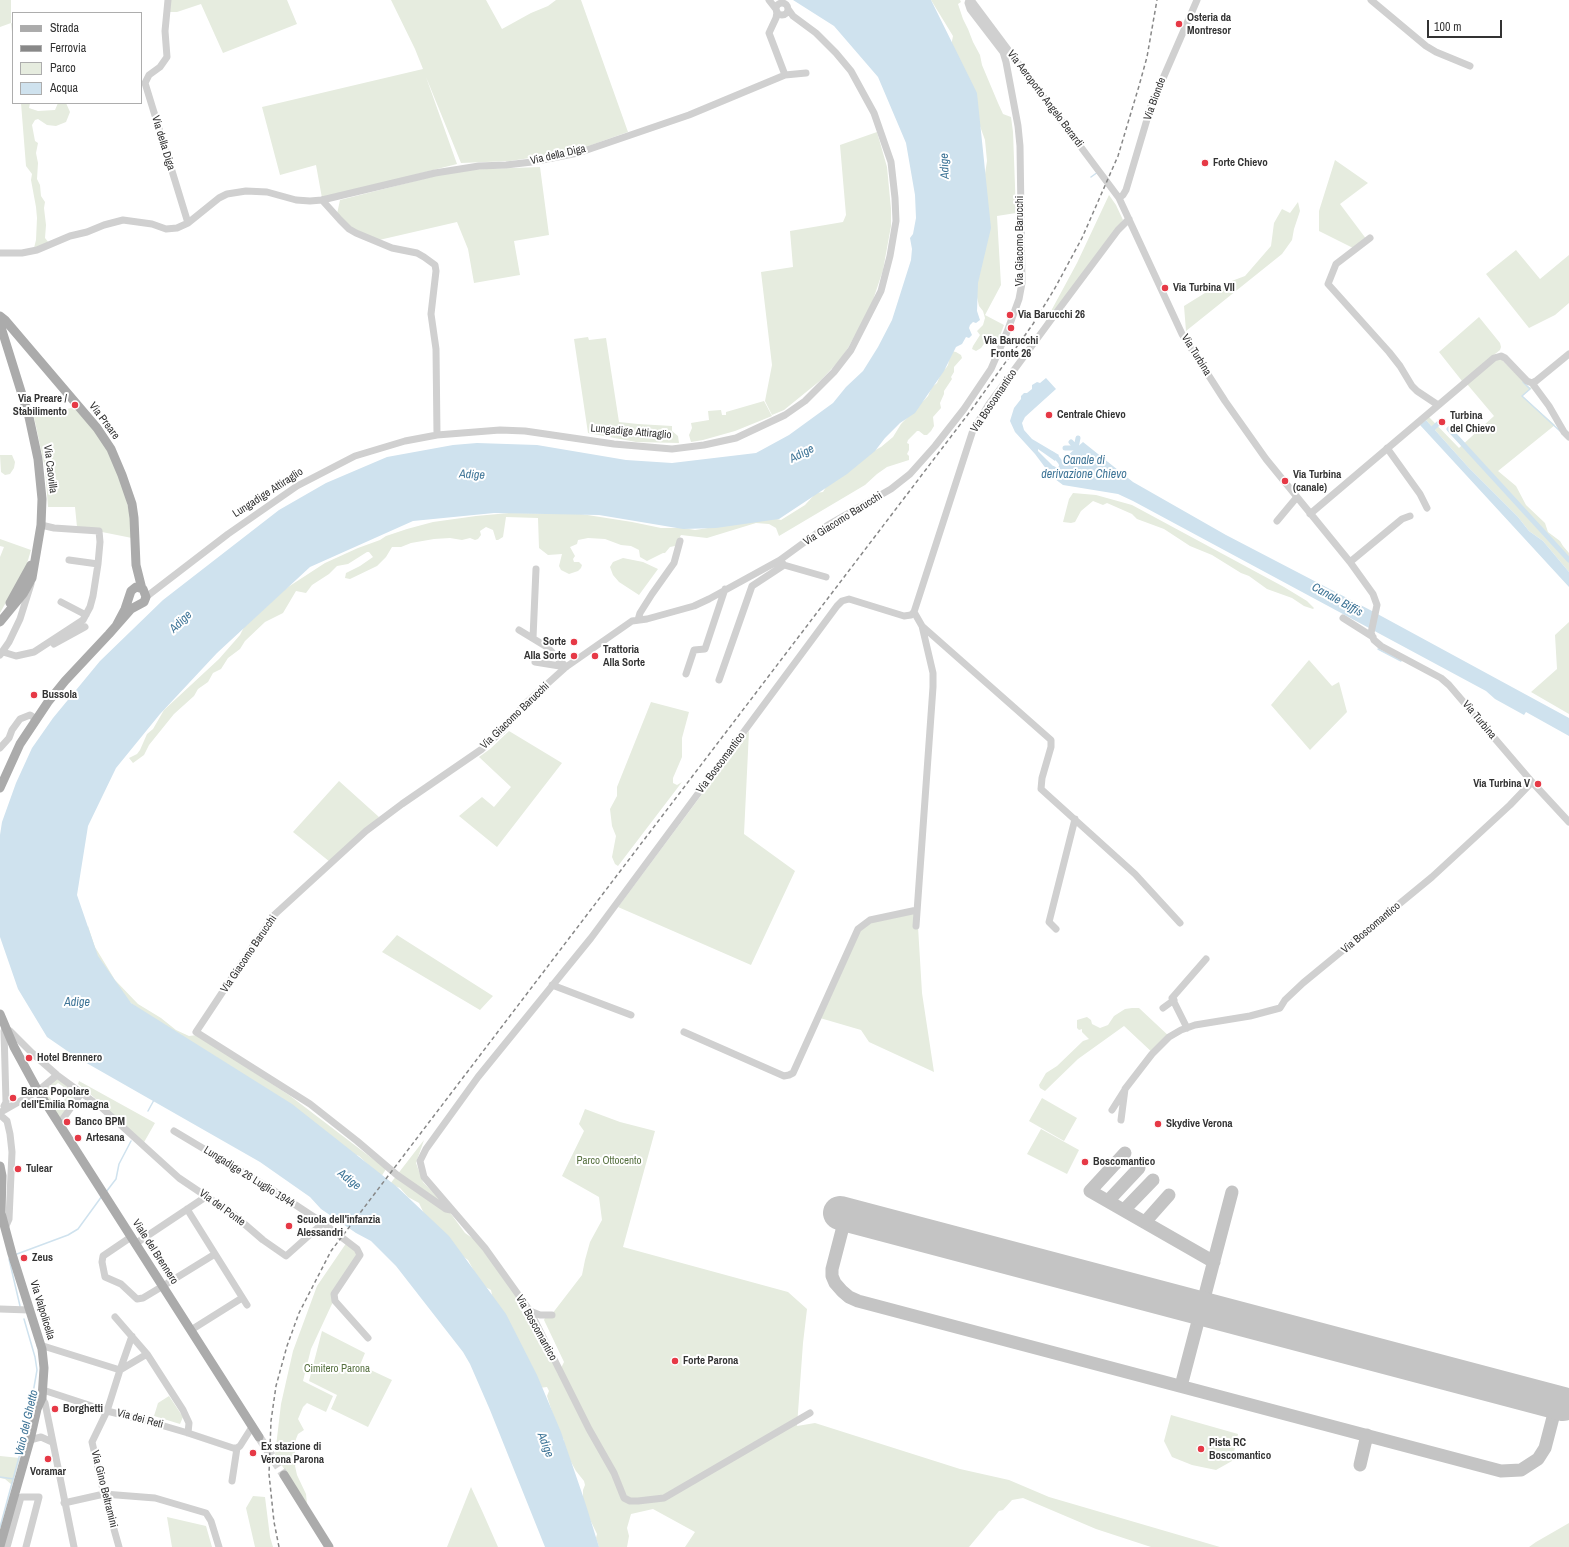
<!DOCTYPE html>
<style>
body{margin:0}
#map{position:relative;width:1569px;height:1547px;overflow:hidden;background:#fff;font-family:"Archivo Narrow",sans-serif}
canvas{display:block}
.legend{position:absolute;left:12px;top:12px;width:130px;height:92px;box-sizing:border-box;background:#fff;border:1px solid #adadad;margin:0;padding:5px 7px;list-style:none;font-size:12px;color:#333}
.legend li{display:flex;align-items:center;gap:8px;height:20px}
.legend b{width:20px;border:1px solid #adadad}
.scale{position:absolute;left:1427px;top:20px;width:75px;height:18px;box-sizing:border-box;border:2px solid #333;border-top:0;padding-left:5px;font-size:12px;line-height:14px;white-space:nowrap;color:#333;-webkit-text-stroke:3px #fff;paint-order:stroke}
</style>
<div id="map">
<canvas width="1569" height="1547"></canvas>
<ul class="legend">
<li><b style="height:5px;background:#ababab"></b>Strada</li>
<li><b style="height:5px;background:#888"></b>Ferrovia</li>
<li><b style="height:11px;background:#e6ecdf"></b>Parco</li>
<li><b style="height:11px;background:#cfe2ee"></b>Acqua</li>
</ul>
<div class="scale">100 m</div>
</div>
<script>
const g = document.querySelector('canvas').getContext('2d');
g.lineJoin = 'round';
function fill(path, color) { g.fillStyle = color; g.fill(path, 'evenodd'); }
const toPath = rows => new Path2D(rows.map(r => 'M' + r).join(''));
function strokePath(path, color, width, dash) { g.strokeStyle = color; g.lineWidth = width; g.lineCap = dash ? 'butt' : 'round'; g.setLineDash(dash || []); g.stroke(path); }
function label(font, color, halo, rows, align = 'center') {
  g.font = font + ' "Archivo Narrow",sans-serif'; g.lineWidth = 4; g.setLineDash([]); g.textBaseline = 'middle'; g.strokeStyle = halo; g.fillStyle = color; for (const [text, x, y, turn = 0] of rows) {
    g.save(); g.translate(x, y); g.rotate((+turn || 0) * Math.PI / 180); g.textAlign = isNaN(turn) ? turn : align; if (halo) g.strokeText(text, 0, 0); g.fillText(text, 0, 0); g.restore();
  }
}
const green = toPath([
 [0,0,11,0,11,23,13,24,13,41,11,23,0,27],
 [165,0,287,0,297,24,223,53,201,4,177,12,165,12],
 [391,0,486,0,502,29,531,13,548,6,556,0,581,0,628,132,577,150,543,156,510,161,461,163,426,77,457,164,322,198,316,165,280,175,262,107,423,69,415,49],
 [931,0,960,0,961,2,958,4,963,19,968,29,973,42,980,55,982,65,998,103,1003,114,1011,117,1013,132,1016,213,997,216,1001,285,985,315,1004,325,997,344,991,341,986,341,981,348,976,351,972,349,973,346,980,335,977,331,983,325,985,318,983,311,979,306,975,288,983,187,987,161,985,140,951,46,953,36],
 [21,103,30,103,29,108,38,111,55,110,58,103,66,103,70,112,66,122,56,126,47,125,38,119,35,120,32,125,35,141,38,143,36,153,38,163,37,179,40,185,41,196,45,202,44,208,46,225,45,238,49,243,34,248,36,240,37,218,36,207,31,180,32,174,26,166],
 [877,132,887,167,891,209,891,226,883,270,871,306,848,348,839,361,821,380,784,410,772,415,765,401,772,365,761,272,793,267,790,231,843,222,846,215,840,145],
 [1335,160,1368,183,1340,204,1367,240,1355,249,1319,231,1319,211],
 [540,167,549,235,514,241,520,275,474,283,468,249,457,222,379,240,357,232,337,214,340,200,459,170],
 [1109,195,1116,205,1123,220,1044,324,1077,263],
 [1298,202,1300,211,1294,229,1292,240,1282,254,1186,331,1184,306,1213,288,1245,276,1271,246,1274,223,1282,209,1290,213],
 [1516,250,1540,279,1569,255,1569,303,1555,315,1529,328,1486,274],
 [1479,317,1500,343,1501,347,1500,350,1462,381,1439,352],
 [588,337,589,340,606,338,619,422,638,424,672,426,672,431,678,436,679,443,636,442,588,433,574,339],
 [951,351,956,352,961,355,962,358,954,367,954,372,951,377,952,379,944,391,944,394,940,403,941,408,933,417,934,426,931,431,927,435,924,435,919,431,917,431,908,440,907,443,909,444,909,450,907,454,909,456,909,460,887,467,877,474,865,485,779,536,776,528,769,524,756,523,707,538,681,535,675,546,670,547,665,553,663,553,647,561,640,557,639,550,631,546,621,545,605,539,588,538,578,540,577,544,570,547,575,556,573,559,574,562,579,562,582,565,581,568,578,571,569,574,561,570,559,566,562,554,548,555,539,548,538,518,506,517,503,537,498,540,496,540,493,530,486,527,480,531,481,535,478,539,475,540,470,538,462,540,450,538,434,539,411,543,401,547,392,547,386,557,377,566,350,579,345,578,346,573,360,566,373,557,369,552,367,552,348,564,337,566,329,574,312,585,306,593,296,591,283,613,265,622,245,641,240,649,228,658,221,669,213,673,208,682,198,689,194,696,174,714,149,745,144,755,133,763,129,758,137,754,140,750,147,734,153,729,164,710,219,659,240,635,244,627,285,589,325,563,358,548,380,540,386,536,407,529,433,522,476,516,509,513,581,514,632,522,661,528,683,528,695,530,773,518,781,520,805,505,816,493,823,492,826,487,866,455,881,447,893,437,901,424,928,396,932,387,937,383,942,371,946,368,948,365],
 [1501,359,1529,387,1532,388,1522,396,1555,425,1498,471,1516,486,1526,505,1545,523,1548,532,1560,541,1563,546,1569,553,1569,572,1543,541,1529,531,1518,517,1469,468,1426,420,1429,417,1459,448,1494,416,1467,384,1496,360],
 [764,401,772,416,735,431,703,440,691,442,689,435,692,428,691,423,709,420,708,411,721,410,722,415,726,415,726,412],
 [75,407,97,434,111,455,121,479,130,515,132,538,77,527,75,507,48,507,45,469,34,417],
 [0,455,12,455,15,462,14,468,10,474,5,475,1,472],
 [1073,493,1096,495,1132,505,1284,587,1307,601,1314,608,1313,609,1304,606,1292,598,1267,589,1249,576,1241,573,1212,555,1190,546,1164,529,1137,519,1132,514,1107,503,1103,505,1093,501,1081,511,1075,522,1071,523,1063,522,1069,499],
 [0,539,31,550,26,567,0,613,0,557,4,547,0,546],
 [623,558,643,562,658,569,639,595,619,582,613,575,610,567,613,562],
 [1569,622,1569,714,1531,692,1557,669,1555,635],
 [1309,660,1332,686,1339,682,1347,712,1310,750,1271,705],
 [651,702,689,712,682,738,682,757,673,778,673,783,677,785,682,782,618,866,615,864,612,857,616,836,612,826,610,809,617,796,617,787],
 [509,731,562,763,497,847,459,816,482,797,494,807,511,787,479,757,490,749],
 [749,731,744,834,795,871,751,965,618,907],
 [339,781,379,817,330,862,293,832],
 [917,910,922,993,934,1072,869,1042,861,1030,820,1018,860,929,873,922],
 [88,926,95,947,115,980,138,1004,161,1018,176,1030,189,1036,197,1035,289,1095,386,1169,381,1177,359,1156,354,1154,166,1030,114,990,85,931],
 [397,935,493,996,480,1010,382,952],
 [1132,1008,1139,1008,1171,1038,1155,1055,1124,1026,1078,1059,1045,1091,1040,1088,1039,1085,1046,1073,1057,1066,1083,1041,1089,1039,1082,1032,1082,1029,1079,1030,1077,1028,1077,1020,1087,1017,1091,1020,1092,1024,1100,1028,1108,1025,1114,1016,1125,1009],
 [58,1078,79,1093,60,1120,42,1092],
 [58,1083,71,1092,57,1108,47,1093],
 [79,1081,155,1123,143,1144,102,1104,78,1084],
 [1042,1098,1077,1118,1064,1141,1029,1121],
 [585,1109,620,1122,655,1131,623,1247,788,1292,807,1309,803,1343,797,1426,815,1423,960,1469,1009,1480,1049,1497,1220,1547,1151,1547,1096,1529,1023,1498,1012,1500,1003,1510,999,1511,969,1547,685,1547,695,1532,653,1509,631,1514,627,1528,629,1536,627,1547,599,1547,596,1538,597,1534,583,1505,583,1490,585,1485,584,1481,576,1471,571,1462,563,1454,564,1440,559,1434,547,1396,549,1391,547,1387,539,1388,493,1300,491,1290,480,1284,472,1275,474,1271,468,1260,454,1250,427,1220,419,1203,408,1197,400,1188,390,1184,424,1140,416,1163,423,1182,443,1203,465,1233,475,1240,524,1305,525,1314,536,1328,558,1374,564,1362,544,1320,547,1313,552,1314,582,1275,585,1260,590,1242,602,1220,599,1197,562,1176,584,1131,579,1124],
 [1041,1129,1079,1150,1067,1174,1027,1154],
 [347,1242,359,1251,331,1306,311,1349,303,1381,333,1396,326,1412,307,1403,303,1407,298,1419,304,1430,298,1434,296,1439,294,1448,297,1460,295,1466,297,1475,306,1494,307,1504,275,1455,281,1404,293,1351,317,1286],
 [322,1331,365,1353,360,1365,392,1380,368,1427,331,1409,337,1395,309,1381],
 [169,1396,183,1417,180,1424,154,1416,158,1403],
 [1171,1415,1238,1434,1232,1461,1216,1470,1192,1465,1172,1457,1164,1441],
 [0,1456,20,1458,12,1485,5,1479,0,1478],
 [471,1487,483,1513,498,1547,447,1547],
 [253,1496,265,1497,270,1537,273,1547,255,1547,246,1508],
 [167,1517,206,1526,212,1547,172,1547],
 [1569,1523,1569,1547,1529,1547,1536,1542]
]);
const water = toPath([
 [793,0,931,0,977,93,991,228,978,283,977,311,980,320,976,323,973,322,970,325,969,328,972,335,969,338,966,337,962,344,956,347,944,371,915,413,900,423,885,438,875,451,847,474,779,519,716,528,683,529,599,515,494,513,413,521,310,567,217,653,160,714,116,768,88,826,77,895,98,956,131,1003,292,1104,396,1186,449,1236,506,1314,537,1375,561,1432,585,1502,599,1547,545,1547,490,1410,470,1364,463,1352,396,1266,371,1241,356,1233,321,1209,310,1197,260,1162,76,1057,47,1037,18,989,0,937,0,835,2,822,16,783,32,748,53,718,100,661,163,600,279,510,326,483,387,457,453,445,477,443,537,445,626,460,672,463,756,453,789,435,833,403,846,387,863,371,878,347,892,320,911,260,912,249,910,238,913,234,916,218,915,195,906,143,878,77,834,26],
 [1046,378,1056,389,1025,417,1022,423,1024,430,1032,439,1059,455,1055,461,1038,449,1038,451,1052,465,1047,470,1035,454,1015,432,1010,421,1014,408,1021,399,1021,396,1024,393,1027,393,1032,389,1032,385,1037,382,1040,383],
 [1426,420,1469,468,1518,517,1529,531,1543,541,1569,572,1569,587,1420,425],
 [1083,442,1133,482,1226,535,1372,611,1569,718,1569,736,1526,712,1524,715,1495,699,1486,691,1133,501,1118,494,1063,485,1051,476,1067,456]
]);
const stream = toPath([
 [1091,177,1098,172],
 [1523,382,1530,389,1522,396,1560,431],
 [1378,649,1401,661],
 [148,1111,154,1100],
 [106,1192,116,1179,119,1164,131,1141],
 [17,1254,68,1235,78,1229,102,1196],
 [9,1259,20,1306],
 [0,1477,14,1479],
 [0,1527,33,1406,33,1393,37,1370,35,1357,24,1319]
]);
const canal = toPath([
 [1449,429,1569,560],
 [1432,433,1430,431,1441,421],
 [1071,442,1080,452],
 [1065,448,1076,448],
 [1076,448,1078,438],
 [1052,454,1057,458,1061,463,1062,468],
 [1046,463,1050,467,1056,470,1062,469]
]);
const taxiway = toPath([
 [1125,1153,1090,1191,1214,1262],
 [1108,1201,1139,1168],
 [1124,1210,1153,1180],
 [846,1215,832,1269,832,1276,835,1283,842,1291,849,1297,858,1301,1501,1471,1521,1470,1538,1459,1545,1448,1557,1402],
 [1145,1222,1169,1195],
 [1181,1386,1232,1192],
 [1360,1465,1367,1435]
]);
const runway = toPath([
 [840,1213,1563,1404]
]);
const majorTunnel = toPath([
 [259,1437,284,1475]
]);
const minor = toPath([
 [168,0,165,31,167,57,160,67,149,75,145,83,188,223],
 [769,0,776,9],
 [971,0,1119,198,1182,334,1225,401,1266,459,1350,562,1373,594,1377,605,1371,633,1374,640,1381,646,1441,678,1449,685,1532,782,1569,822],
 [1371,0,1426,46,1436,52,1470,66],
 '776 9a6 6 0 1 1 12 0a6 6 0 1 1-12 0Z',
 [785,75,806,73],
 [1119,198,1123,195,1126,190,1151,106,1197,0],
 [322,200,340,220,349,229,356,233,392,248,417,253,424,257,435,265,436,271,431,314,436,349,437,435],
 [1129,219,1118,230,1056,313,989,404,973,430,914,612,922,626,1051,740,1051,747,1042,778,1041,789,1135,874,1180,923],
 [1370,238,1336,264,1328,284,1389,352,1400,366,1412,386,1417,391,1438,405],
 [0,253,22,253,37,250,70,236,87,232,104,225,123,220,152,224,166,229,177,228,188,223,219,198,227,194,246,191,267,192,296,200,310,201,322,200,435,173,479,166,506,165,532,162,578,153,689,115,785,75,769,33,776,18,777,12],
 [1532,383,1549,406,1564,432,1569,437],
 [1387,448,1420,494,1427,508],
 [1310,514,1494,358,1501,356,1505,358,1527,381,1532,383,1536,381,1569,354],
 [1277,521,1297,497],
 [69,560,98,564],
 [1350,562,1402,519,1410,516],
 [784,565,826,577],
 [146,597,228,534,297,486,355,456,405,441,437,435,500,430,525,431,614,444,672,449,704,445,736,438,785,415,805,401,834,372,851,350,881,291,890,256,896,221,895,198,891,162,874,113,851,71,836,53,816,33,793,16,788,9],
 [61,602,86,615],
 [1343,618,1373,637],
 [638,620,640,613,652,594,674,563,680,541],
 [519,630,547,647,566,667],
 [533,638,536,569],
 [54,644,85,627],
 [3,652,16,656,34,652,83,620,90,607,93,596,98,564,100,542,99,531,54,528,41,525],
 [0,655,9,642,20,619,31,584],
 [535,662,566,667],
 [686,674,694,650,705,649,725,589],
 [719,680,752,586,784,565,780,560],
 [0,748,9,738,12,730,20,719,30,715,36,719],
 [916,926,933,687,933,673,922,626],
 [1056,929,1049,922,1075,819],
 [552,985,631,1015],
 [1163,1008,1174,1000],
 [1187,1028,1172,998,1206,959],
 [684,1032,784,1076,789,1075,793,1073,858,929,870,920,917,910],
 [4,1106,6,1102,4,1031,5,1028,10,1031,32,1053,57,1075,102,1108,179,1178,234,1215,263,1240,286,1256,323,1223],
 [1112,1110,1124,1091],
 [1,1112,38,1091,57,1075],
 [0,1115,7,1121,10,1134,12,1152,9,1219,5,1228],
 [1121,1120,1125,1089,1152,1054,1169,1037,1181,1030,1195,1025,1250,1016,1280,1008,1285,1000,1303,983,1432,877,1510,805,1532,782],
 [60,1123,82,1092],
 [174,1131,276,1192,323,1223,357,1249,360,1255,334,1294,335,1301,368,1338],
 [187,1209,247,1305],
 [451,1210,446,1209,397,1175,357,1141,310,1104,196,1032,273,916,366,831,402,804,482,749,502,731,527,702,566,667,632,621,647,619,694,606,709,599,780,560,828,525,891,489,910,474,935,446,964,409,991,369,1007,332,1019,299,1022,283,1020,146,1018,126,1006,62,1003,52,970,9,968,3,969,0],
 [131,1237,103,1256,102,1262,105,1277,121,1284,137,1299,143,1298,163,1286,215,1254],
 [135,1244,207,1196],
 [0,1309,29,1310],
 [530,1311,540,1315,552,1315],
 [115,1317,147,1354,183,1410,189,1423,188,1433],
 [191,1330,242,1298],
 [40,1345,120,1370,132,1336],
 [43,1390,107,1411,147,1421,188,1433,233,1448,237,1448,240,1446,252,1427],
 [42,1398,45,1403,74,1547],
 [810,1413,664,1498,638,1501,630,1501,624,1498,614,1473,589,1429,530,1311,485,1248,424,1177,420,1161,426,1149,478,1077,591,938,837,606,842,601,849,599,904,616,911,615,914,612],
 [30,1440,41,1437,52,1442],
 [232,1481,237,1448],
 [64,1503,104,1494,155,1498,206,1513,211,1521,219,1547],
 [7,1547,21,1497,39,1497,26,1547],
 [119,1547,104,1494,92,1442,107,1411,120,1370,147,1354]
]);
const major = toPath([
 [0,316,5,320,97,428,111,449,122,475,132,504,134,518,136,565,142,589],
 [0,324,29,417,38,459,42,499,41,525,32,578,23,594,0,622],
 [10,603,31,565],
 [0,788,20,744,48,702,65,681,109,634,131,609,144,602,146,597,143,589,136,587,131,591,125,609,116,626],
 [0,1014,14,1047,38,1091,259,1437],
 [0,1166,2,1176,1,1213,12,1254,42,1349,44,1368,42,1398,37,1409,30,1440,0,1546],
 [284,1475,329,1547]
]);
const rail = toPath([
 [279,1547,274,1522,269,1474,271,1421,276,1386,287,1346,299,1313,331,1251,972,409,1033,324,1055,288,1082,238,1118,156,1139,86,1147,57,1157,0]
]);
const markers = [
 [1179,24,4,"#e63946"],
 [1205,163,4,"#e63946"],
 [1165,288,4,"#e63946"],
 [1010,315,4,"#e63946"],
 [1011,328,4,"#e63946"],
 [75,405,4,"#e63946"],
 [1049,415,4,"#e63946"],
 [1442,422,4,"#e63946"],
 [1285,481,4,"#e63946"],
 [574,642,4,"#e63946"],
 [574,656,4,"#e63946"],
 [595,656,4,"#e63946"],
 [34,695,4,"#e63946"],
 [1538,784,4,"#e63946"],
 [29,1058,4,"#e63946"],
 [13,1098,4,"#e63946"],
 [67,1122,4,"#e63946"],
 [1158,1124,4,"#e63946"],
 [78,1138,4,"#e63946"],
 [1085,1162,4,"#e63946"],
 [18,1169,4,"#e63946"],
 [289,1226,4,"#e63946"],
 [24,1258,4,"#e63946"],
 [675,1361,4,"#e63946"],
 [55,1409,4,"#e63946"],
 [1201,1449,4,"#e63946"],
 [253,1453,4,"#e63946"],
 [48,1459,4,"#e63946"]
];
const poiNames = [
 ["Osteria da",1187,18],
 ["Montresor",1187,31],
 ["Forte Chievo",1213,163],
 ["Via Turbina VII",1173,288],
 ["Via Barucchi 26",1018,315],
 ["Via Barucchi",1011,341,"center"],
 ["Fronte 26",1011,354,"center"],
 ["Via Preare /",67,399,"right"],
 ["Stabilimento",67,412,"right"],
 ["Centrale Chievo",1057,415],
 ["Turbina",1450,416],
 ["del Chievo",1450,429],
 ["Via Turbina",1293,475],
 ["(canale)",1293,488],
 ["Sorte",566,642,"right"],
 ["Trattoria",603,650],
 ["Alla Sorte",603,663],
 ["Alla Sorte",566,656,"right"],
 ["Bussola",42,695],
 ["Via Turbina V",1530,784,"right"],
 ["Hotel Brennero",37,1058],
 ["Banca Popolare",21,1092],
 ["dell'Emilia Romagna",21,1105],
 ["Banco BPM",75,1122],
 ["Skydive Verona",1166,1124],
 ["Artesana",86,1138],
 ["Boscomantico",1093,1162],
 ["Tulear",26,1169],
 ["Scuola dell'infanzia",297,1220],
 ["Alessandri",297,1233],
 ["Zeus",32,1258],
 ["Forte Parona",683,1361],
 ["Borghetti",63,1409],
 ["Pista RC",1209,1443],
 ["Boscomantico",1209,1456],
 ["Ex stazione di",261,1447],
 ["Verona Parona",261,1460],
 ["Voramar",48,1472,"center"]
];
const streetNames = [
 ["Via Aeroporto Angelo Berardi",1045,99,53],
 ["Via Bionde",1155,99,-70],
 ["Via della Diga",163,143,73],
 ["Via della Diga",558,155,-13],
 ["Via Giacomo Barucchi",1020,241,-90],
 ["Via Turbina",1196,355,58],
 ["Via Boscomantico",994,401,-56],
 ["Via Preare",104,421,53],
 ["Lungadige Attiraglio",631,432,5],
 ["Via Caovilla",50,469,83],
 ["Lungadige Attiraglio",268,493,-33],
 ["Via Giacomo Barucchi",843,519,-32],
 ["Via Giacomo Barucchi",515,716,-44],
 ["Via Turbina",1479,720,50],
 ["Via Boscomantico",721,763,-53],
 ["Via Boscomantico",1371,928,-40],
 ["Via Giacomo Barucchi",249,954,-56],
 ["Lungadige 26 Luglio 1944",249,1177,32],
 ["Via del Ponte",222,1208,36],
 ["Viale del Brennero",155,1252,57],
 ["Via Valpolicella",42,1310,73],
 ["Via Boscomantico",536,1328,61],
 ["Via dei Reti",140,1419,15],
 ["Via Gino Beltramini",104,1489,76]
];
const parkNames = [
 ["Parco Ottocento",609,1161],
 ["Cimitero Parona",337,1369]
];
const waterNames = [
 ["Adige",945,166,-92],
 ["Adige",802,454,-27],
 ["Canale di",1084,461],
 ["derivazione Chievo",1084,475],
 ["Adige",472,475,3],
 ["Canale Biffis",1337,600,29],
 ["Adige",181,622,-44],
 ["Adige",77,1003],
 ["Adige",349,1180,38],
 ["Vaio del Ghetto",27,1423,-77],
 ["Adige",545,1445,69]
];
fill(green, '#e6ecdf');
fill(water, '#cfe2ee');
strokePath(stream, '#cfe2ee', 1.5);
strokePath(canal, '#cfe2ee', 5);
strokePath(taxiway, '#c4c4c4', 13);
strokePath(runway, '#c4c4c4', 34);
strokePath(majorTunnel, '#d6d6d6', 9, [9, 4.5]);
strokePath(minor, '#d0d0d0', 7);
strokePath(major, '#ababab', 9);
strokePath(rail, '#888', 1.5, [4, 3]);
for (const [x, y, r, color] of markers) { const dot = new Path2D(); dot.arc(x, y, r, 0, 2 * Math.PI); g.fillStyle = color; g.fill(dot); strokePath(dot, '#fff', 1.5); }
label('bold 11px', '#333', '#fff', poiNames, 'left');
label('11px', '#333', '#fff', streetNames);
label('11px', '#56703f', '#fff', parkNames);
label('italic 12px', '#3f7597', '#fff', waterNames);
</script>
